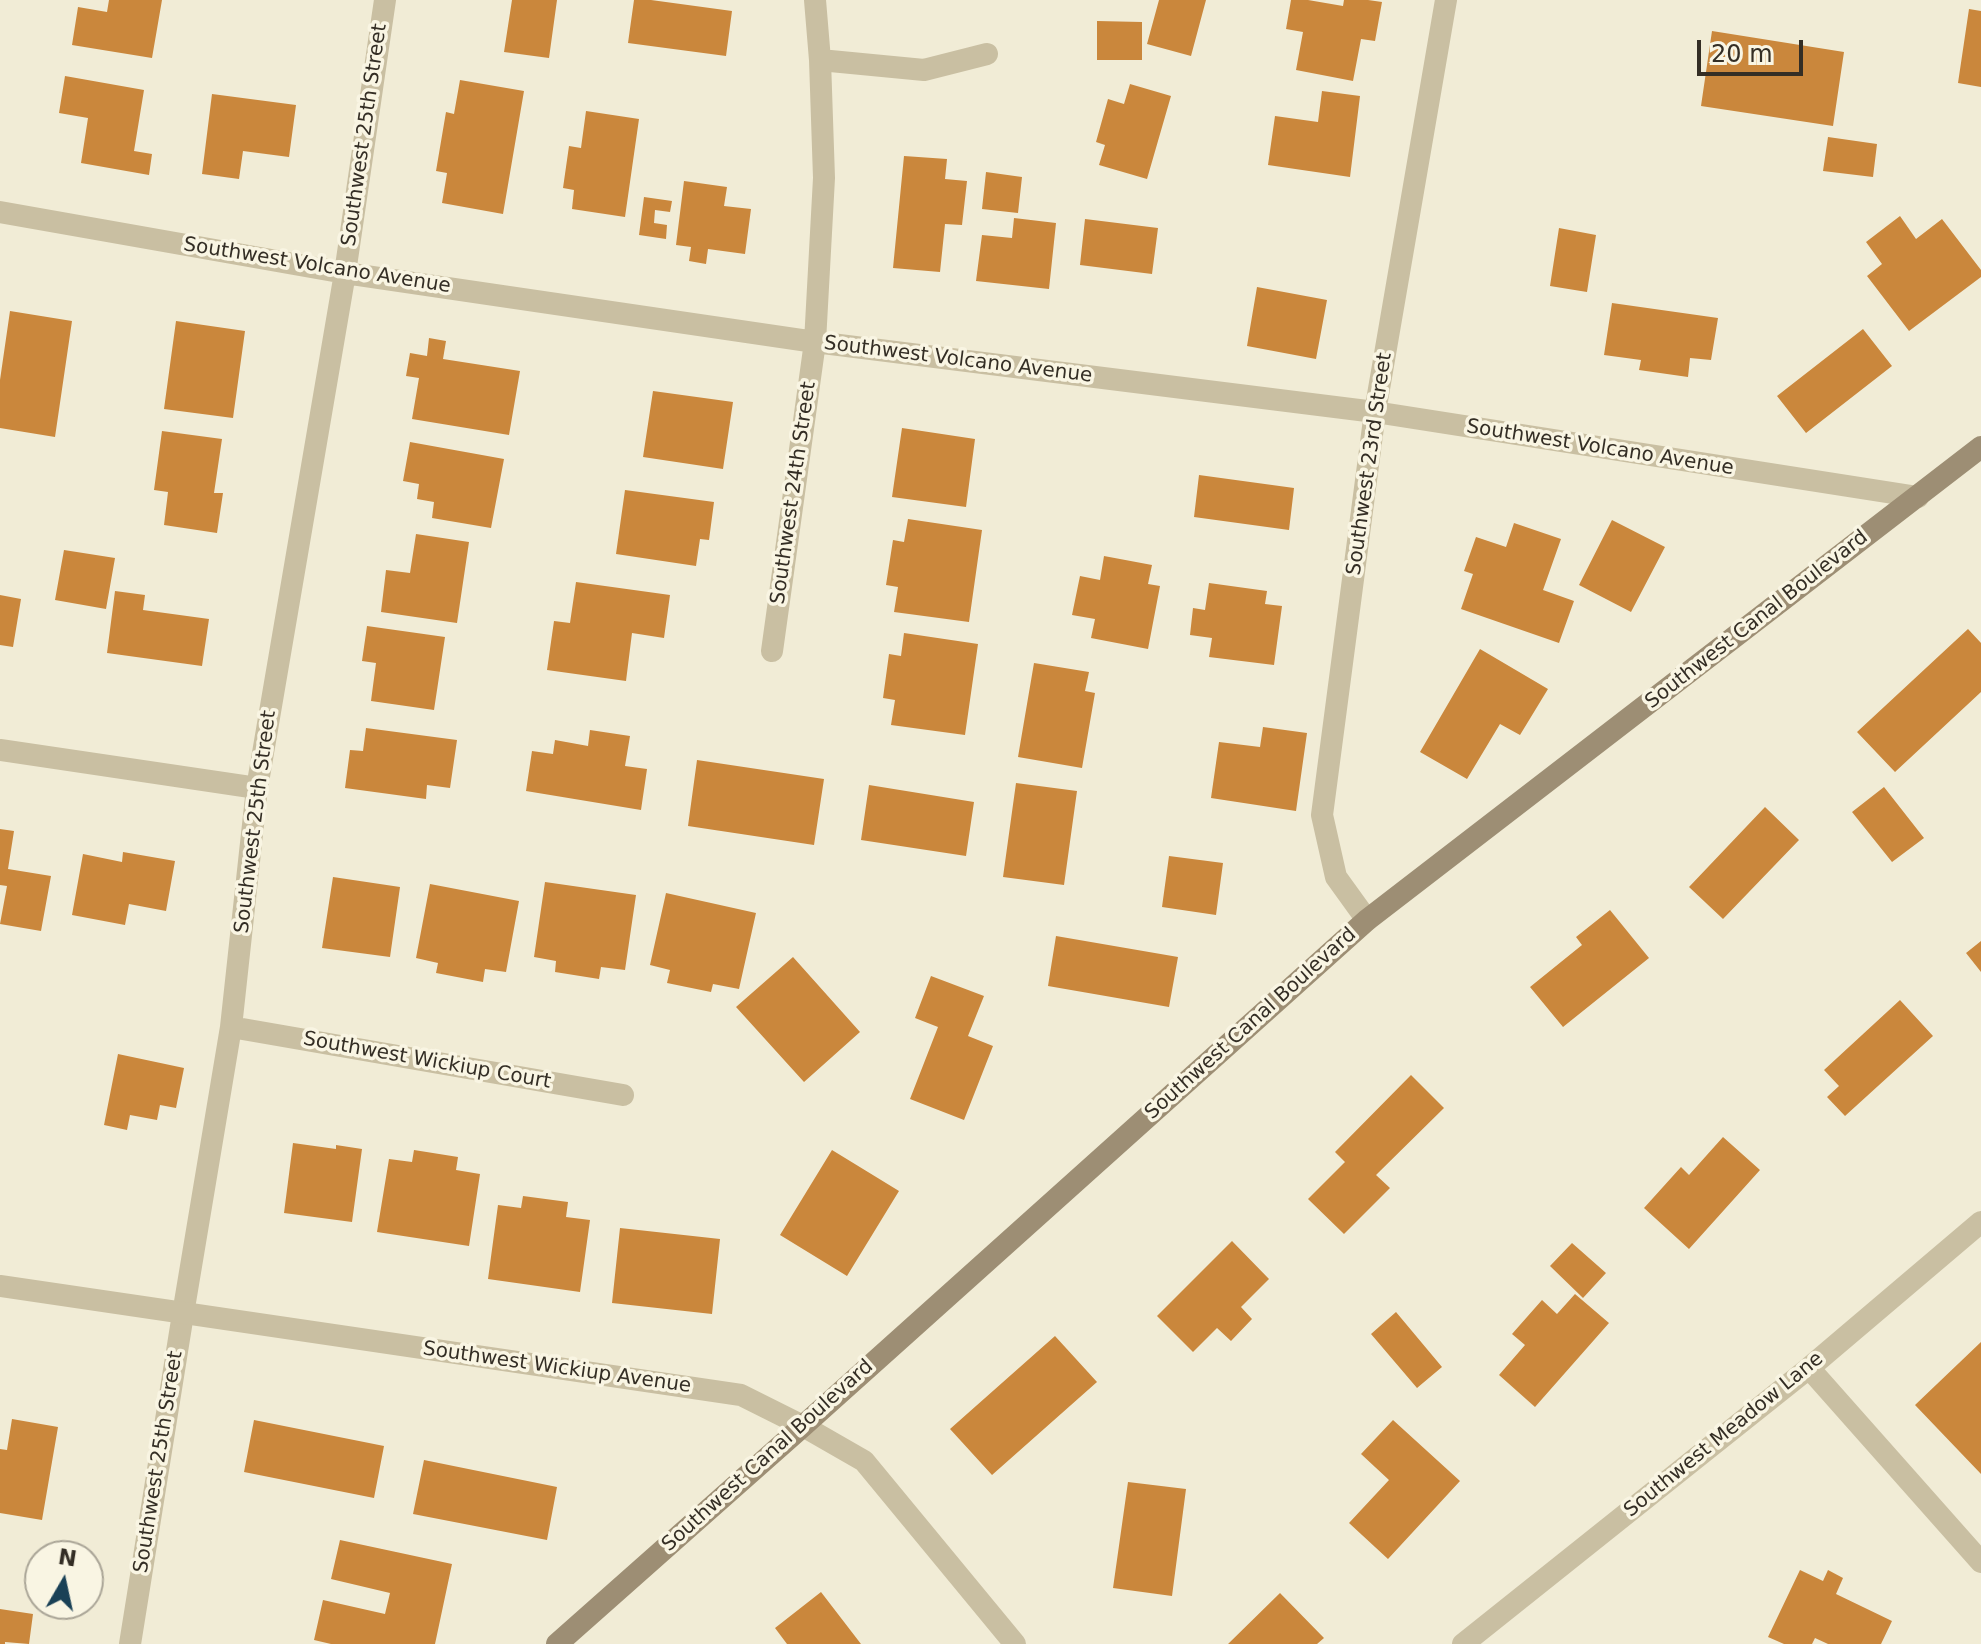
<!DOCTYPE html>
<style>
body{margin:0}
#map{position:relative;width:1981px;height:1644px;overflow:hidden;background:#f1ecd6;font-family:"DejaVu Sans",sans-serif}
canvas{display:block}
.north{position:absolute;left:24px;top:1540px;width:80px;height:80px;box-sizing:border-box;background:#f9f5e3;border:2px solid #aaa597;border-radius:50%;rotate:9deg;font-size:22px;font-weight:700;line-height:32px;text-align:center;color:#342e25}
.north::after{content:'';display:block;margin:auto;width:28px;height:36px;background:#1a4156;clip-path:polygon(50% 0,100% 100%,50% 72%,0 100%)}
.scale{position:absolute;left:1697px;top:40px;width:106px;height:36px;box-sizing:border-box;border:4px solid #342e25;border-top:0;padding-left:10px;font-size:24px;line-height:28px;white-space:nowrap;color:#342e25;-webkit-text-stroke:6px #f9f5e3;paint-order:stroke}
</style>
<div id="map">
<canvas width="1981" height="1644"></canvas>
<div class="north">N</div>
<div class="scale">20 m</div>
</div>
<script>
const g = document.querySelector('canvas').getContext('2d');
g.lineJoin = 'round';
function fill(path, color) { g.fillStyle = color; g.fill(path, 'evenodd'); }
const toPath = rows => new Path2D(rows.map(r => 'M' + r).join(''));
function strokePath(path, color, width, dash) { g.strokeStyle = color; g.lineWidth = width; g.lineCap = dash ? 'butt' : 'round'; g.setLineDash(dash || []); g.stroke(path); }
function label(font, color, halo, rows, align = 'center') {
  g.font = font + ' "DejaVu Sans",sans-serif'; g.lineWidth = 7; g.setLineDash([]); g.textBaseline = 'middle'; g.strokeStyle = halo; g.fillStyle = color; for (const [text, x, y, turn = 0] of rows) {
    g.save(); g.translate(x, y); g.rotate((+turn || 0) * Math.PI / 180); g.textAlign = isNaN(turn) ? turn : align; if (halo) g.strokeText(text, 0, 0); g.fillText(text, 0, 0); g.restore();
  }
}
const building = toPath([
 [109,0,162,0,152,58,72,45,78,7,107,12],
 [512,0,557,0,549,58,504,52],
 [634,0,651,0,732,11,726,56,628,43],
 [1159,0,1206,0,1191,56,1147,44],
 [1291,0,1308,0,1343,6,1344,0,1368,0,1382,2,1375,41,1361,39,1353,81,1296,70,1303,32,1286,29],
 [1969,9,1981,11,1981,87,1958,83],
 [1097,21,1142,22,1142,60,1097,60],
 [1712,31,1844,52,1833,126,1701,106],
 [65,76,144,90,134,151,152,154,149,175,81,163,88,118,59,113],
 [460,80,524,91,503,214,442,203,447,173,436,171,446,112,454,114],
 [1130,84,1171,96,1147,179,1099,165,1105,145,1096,142,1108,99,1124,104],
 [1322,91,1360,96,1350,177,1268,165,1275,116,1318,122],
 [212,94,296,105,289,157,243,151,239,179,202,174],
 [586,111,639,119,625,217,572,209,574,190,563,188,569,146,581,148],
 [1828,137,1877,144,1873,177,1823,171],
 [904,156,947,159,945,179,967,181,962,225,945,224,940,272,893,268],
 [986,172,1022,177,1018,213,982,209],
 [684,181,727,187,724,206,751,209,745,254,708,249,706,264,689,261,691,247,676,245],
 [644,197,672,201,670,212,655,210,654,223,667,225,666,239,639,235],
 [1900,216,1916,239,1942,219,1981,270,1981,277,1909,331,1867,276,1882,264,1866,242],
 [1014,218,1056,223,1049,289,976,281,982,235,1012,238],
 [1085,219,1158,228,1152,274,1080,265],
 [1559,228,1596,235,1587,292,1550,286],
 [1257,287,1327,300,1316,359,1247,346],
 [1612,303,1718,318,1711,360,1690,358,1688,377,1639,370,1641,360,1604,355],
 [10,311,72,321,55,437,0,428,0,380],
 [176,321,245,331,233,418,164,409],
 [1863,329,1892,366,1806,433,1777,396],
 [429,338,446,341,443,359,520,371,509,435,412,419,419,378,406,376,410,353,427,356],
 [653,391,733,402,723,469,643,457],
 [902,428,975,439,966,507,892,497],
 [162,431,222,439,214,493,223,493,217,533,164,525,168,492,154,490],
 [410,442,504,459,491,528,432,518,434,502,417,499,419,484,403,481],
 [1199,475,1294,488,1289,530,1194,517],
 [625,490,714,502,709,540,700,539,696,566,616,554],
 [908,519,982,530,969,622,894,612,898,587,886,585,893,540,904,542],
 [1612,520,1665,547,1631,612,1579,585],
 [1514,523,1561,539,1543,590,1574,601,1559,643,1461,609,1473,574,1464,571,1476,537,1506,547],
 [416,534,469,542,457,623,381,612,386,570,410,573],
 [64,550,115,558,106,609,55,600],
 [1104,556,1152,565,1148,584,1160,586,1148,649,1091,638,1095,619,1072,615,1080,576,1100,580],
 [576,582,670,595,664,638,632,633,626,681,547,670,554,621,570,623],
 [1209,583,1267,591,1265,604,1282,606,1274,665,1209,657,1212,638,1190,635,1193,608,1205,610],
 [115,591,145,595,143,610,209,619,202,666,107,653],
 [0,595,21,599,13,647,0,645],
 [367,626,445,637,434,710,371,701,376,663,362,661],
 [1968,629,1981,643,1981,692,1895,772,1857,732],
 [904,633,978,644,965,735,891,725,895,700,883,698,889,654,901,656],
 [1480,649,1548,689,1520,735,1500,724,1467,779,1420,752],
 [1034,663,1089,672,1085,691,1095,693,1082,768,1018,757],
 [1263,727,1307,733,1296,811,1211,798,1219,742,1260,747],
 [366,728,457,740,450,788,427,785,426,799,345,788,350,750,363,751],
 [590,730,630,736,625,766,647,769,641,810,526,791,532,751,553,754,555,740,588,746],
 [697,760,824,779,814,845,688,826],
 [1016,783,1077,791,1064,885,1003,877],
 [869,785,974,802,966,856,861,840],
 [1884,787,1924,838,1892,862,1852,812],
 [1765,807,1799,840,1723,919,1689,887],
 [0,829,14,831,8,869,51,876,41,931,0,924,7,886,0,885],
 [123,852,175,861,166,911,129,904,125,925,72,915,83,854,122,862],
 [1169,856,1223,863,1216,915,1162,907],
 [333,877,400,887,390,957,322,948],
 [545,882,636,895,625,970,601,967,599,979,555,972,556,961,534,957],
 [430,884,519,901,506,972,485,969,483,982,436,973,438,963,416,958],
 [666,893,756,913,739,989,713,984,711,992,667,983,670,970,650,965],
 [1610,910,1649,958,1563,1027,1530,987,1582,945,1576,937],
 [1056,936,1178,957,1169,1007,1048,986],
 [1981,941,1981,972,1966,953],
 [793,957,860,1032,804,1082,736,1007],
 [931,976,984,996,968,1036,993,1046,964,1120,910,1099,938,1027,915,1018],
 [1900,1000,1933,1036,1845,1116,1827,1097,1839,1086,1824,1070],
 [118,1054,184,1068,176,1108,160,1105,157,1120,130,1115,127,1130,104,1125],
 [1411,1075,1444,1108,1376,1175,1390,1188,1344,1234,1308,1199,1345,1162,1335,1152],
 [1723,1137,1760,1170,1689,1249,1644,1208,1681,1167,1689,1175],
 [293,1143,336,1149,336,1145,362,1149,352,1222,284,1213],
 [414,1150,458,1157,456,1170,480,1174,469,1246,377,1232,389,1159,412,1162],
 [832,1150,899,1191,847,1276,780,1235],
 [523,1196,568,1202,566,1217,590,1220,580,1292,488,1279,498,1205,521,1208],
 [620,1228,720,1239,712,1314,612,1303],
 [1232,1241,1269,1279,1241,1307,1252,1319,1231,1341,1217,1328,1193,1352,1157,1316],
 [1572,1243,1606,1273,1583,1298,1550,1266],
 [1575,1294,1609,1323,1535,1407,1499,1375,1525,1345,1512,1334,1542,1300,1557,1314],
 [1396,1312,1442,1367,1417,1388,1371,1334],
 [1055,1336,1097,1382,992,1475,950,1429],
 [1981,1342,1981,1474,1915,1405],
 [12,1419,58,1427,42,1520,0,1513,0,1449,7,1450],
 [254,1420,384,1446,374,1498,244,1472],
 [1393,1420,1460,1481,1388,1559,1349,1523,1389,1480,1361,1454],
 [424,1460,557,1487,547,1540,413,1514],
 [1128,1482,1186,1489,1172,1596,1113,1588],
 [340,1540,452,1564,435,1644,331,1644,314,1640,323,1600,385,1614,390,1593,331,1579],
 [1800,1570,1823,1581,1828,1570,1843,1578,1836,1594,1892,1621,1881,1644,1828,1644,1815,1638,1812,1644,1784,1644,1768,1637],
 [821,1592,861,1644,787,1644,775,1628],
 [1280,1593,1324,1638,1317,1644,1228,1644],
 [0,1609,33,1614,29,1644,5,1642,5,1644,0,1644]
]);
const minor = toPath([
 [820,60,924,70,987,54],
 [0,212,345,273,815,342,1375,412,1918,497],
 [772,651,815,342,824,178,820,60,815,0],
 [0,750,257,788],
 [1367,920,1336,877,1322,815,1375,412,1446,0],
 [231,1027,623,1095],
 [1809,1368,1981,1562],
 [803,1426,864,1461,1015,1644],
 [130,1644,183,1314,231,1027,257,788,345,273,385,0],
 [1463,1644,1809,1368,1981,1222]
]);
const tertiary = toPath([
 [0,1286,741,1395,803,1426]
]);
const secondary = toPath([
 [557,1644,803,1426,1367,920,1981,447]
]);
const streetNames = [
 ["Southwest 25th Street",365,135,-82],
 ["Southwest Volcano Avenue",317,266,9],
 ["Southwest Volcano Avenue",958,360,7],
 ["Southwest Volcano Avenue",1600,448,9],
 ["Southwest 23rd Street",1370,464,-82],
 ["Southwest 24th Street",794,493,-82],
 ["Southwest Canal Boulevard",1757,620,-38],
 ["Southwest 25th Street",256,822,-83],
 ["Southwest Canal Boulevard",1251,1024,-42],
 ["Southwest Wickiup Court",427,1061,10],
 ["Southwest Wickiup Avenue",557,1368,8],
 ["Southwest Meadow Lane",1724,1435,-39],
 ["Southwest Canal Boulevard",768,1456,-42],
 ["Southwest 25th Street",159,1462,-81]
];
fill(building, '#ca873c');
strokePath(minor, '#c9bfa2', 22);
strokePath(tertiary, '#c9bfa2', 22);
strokePath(secondary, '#9d8e74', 22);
label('20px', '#342e25', '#f9f5e3', streetNames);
</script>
